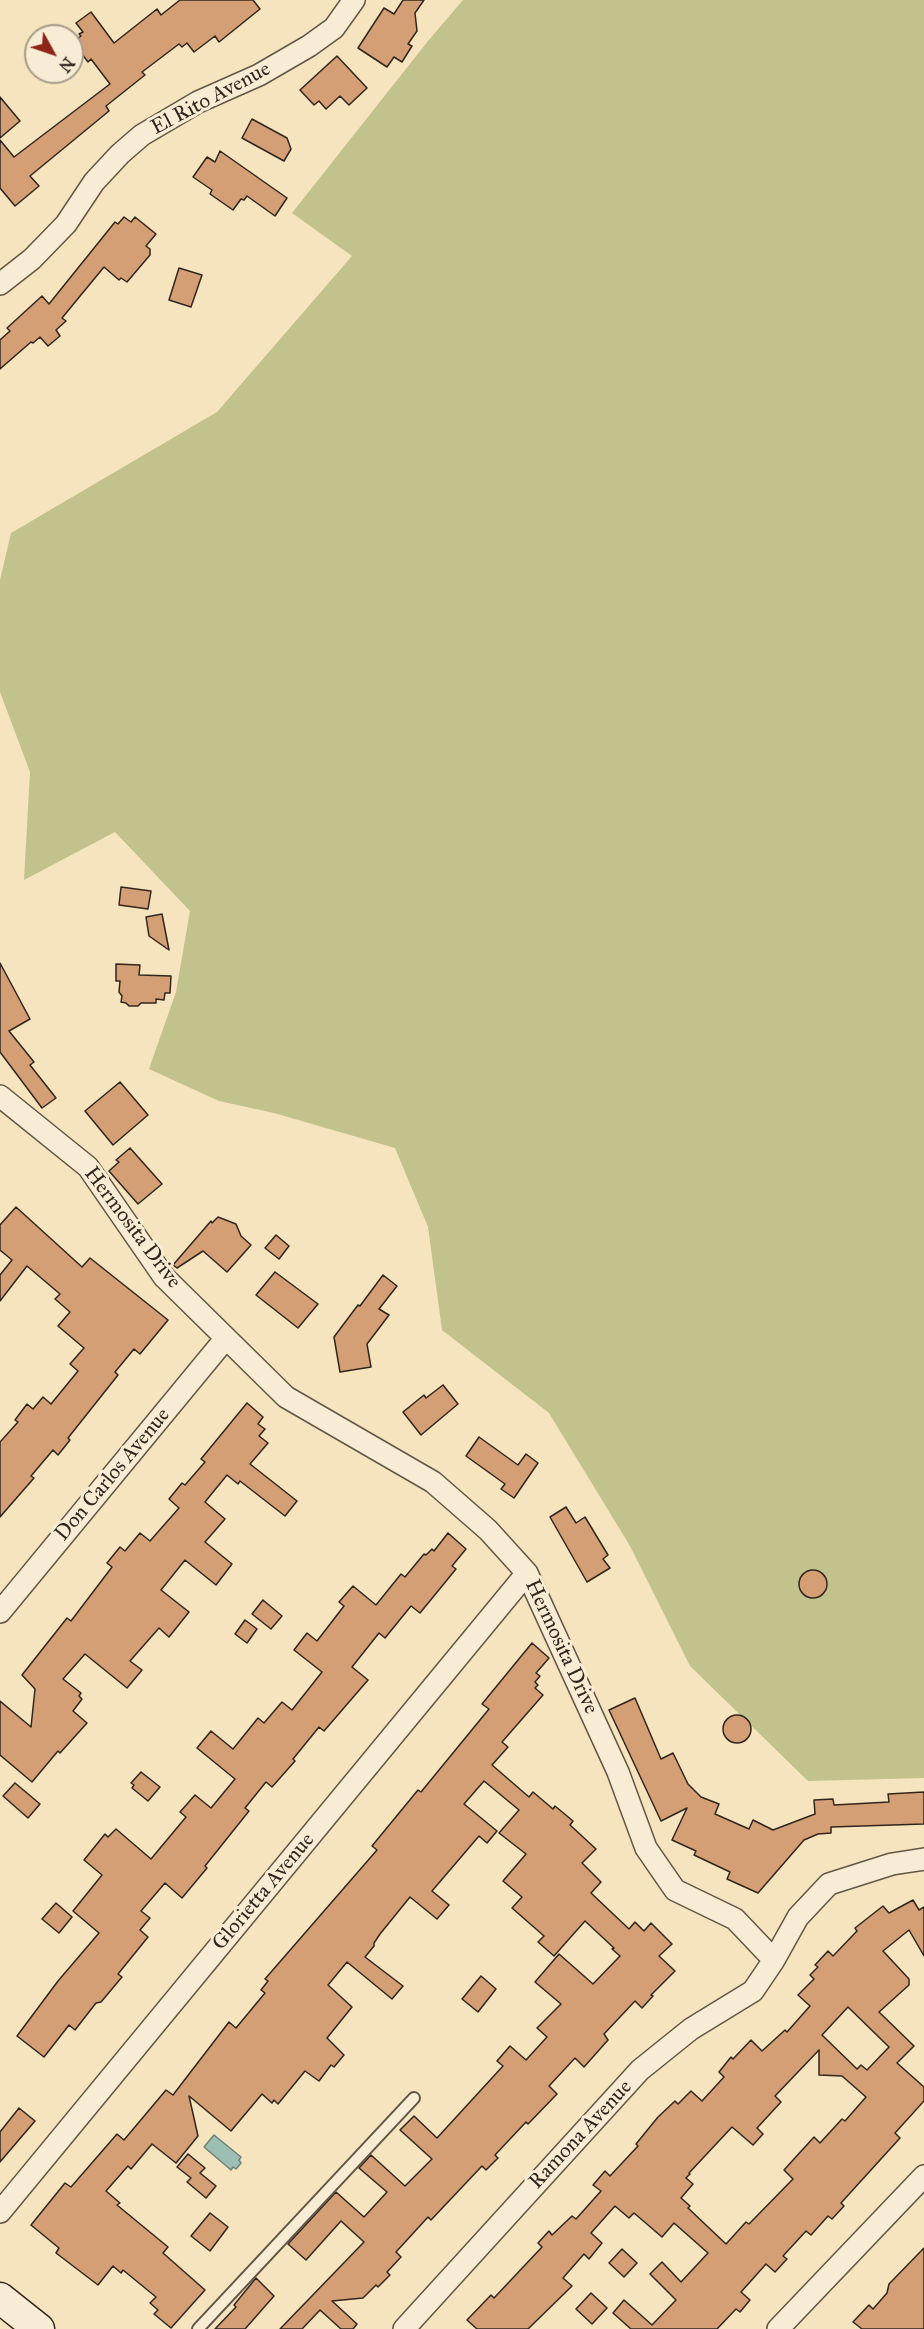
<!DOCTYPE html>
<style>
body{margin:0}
#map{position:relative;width:924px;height:2329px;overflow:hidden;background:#f5e4bd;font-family:"IM FELL Great Primer",serif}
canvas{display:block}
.north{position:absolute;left:24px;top:24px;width:60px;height:60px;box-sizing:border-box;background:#f8edd4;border:2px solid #a89d8b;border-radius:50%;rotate:130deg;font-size:16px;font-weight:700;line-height:24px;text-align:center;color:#31261e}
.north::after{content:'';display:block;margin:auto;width:21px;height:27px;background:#8f2418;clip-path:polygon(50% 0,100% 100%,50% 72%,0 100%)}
</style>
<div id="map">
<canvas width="924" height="2329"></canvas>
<div class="north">N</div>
</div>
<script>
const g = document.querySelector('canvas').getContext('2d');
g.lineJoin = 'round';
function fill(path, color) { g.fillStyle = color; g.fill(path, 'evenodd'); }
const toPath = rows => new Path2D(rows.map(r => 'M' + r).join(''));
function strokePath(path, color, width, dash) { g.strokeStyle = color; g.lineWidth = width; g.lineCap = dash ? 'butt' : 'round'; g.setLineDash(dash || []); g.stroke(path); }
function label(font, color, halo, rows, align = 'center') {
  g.font = font + ' "IM FELL Great Primer",serif'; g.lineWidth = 6; g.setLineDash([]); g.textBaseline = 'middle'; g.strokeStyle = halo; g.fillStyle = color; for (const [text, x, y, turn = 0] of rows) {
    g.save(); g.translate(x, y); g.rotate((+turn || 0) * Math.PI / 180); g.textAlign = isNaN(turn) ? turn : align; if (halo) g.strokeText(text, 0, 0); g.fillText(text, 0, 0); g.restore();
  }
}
const green = toPath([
 [463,0,924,0,924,1778,808,1781,690,1666,630,1546,549,1413,442,1330,428,1227,395,1148,274,1113,219,1101,149,1069,176,992,190,911,115,832,24,880,30,772,0,692,0,580,11,533,217,412,352,256,292,213,428,41]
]);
const water = toPath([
 [214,2135,241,2157,239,2160,241,2163,236,2169,233,2167,231,2170,204,2147,214,2135]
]);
const building = toPath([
 [180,0,253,0,260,9,219,42,215,36,194,52,187,43,182,47,179,44,142,72,145,75,106,106,109,111,30,176,39,186,15,206,0,188,0,140,14,157,110,84,91,59,88,62,73,42,81,36,79,34,83,32,76,23,91,12,114,43,157,9,161,15,180,0],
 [403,0,424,0,415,13,417,31,408,44,412,46,402,62,394,57,387,67,358,48,384,8,394,14,403,0],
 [337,56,367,88,349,105,340,96,326,109,319,101,314,105,300,90,337,56],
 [0,97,20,121,0,138,0,97],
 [252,119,287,138,291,149,284,161,242,138,252,119],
 [220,151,287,198,275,216,247,196,244,200,241,199,233,210,210,194,212,190,193,177,207,157,215,162,220,151],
 [124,217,131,222,135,217,156,234,146,246,150,249,150,255,127,282,121,278,119,280,104,267,62,318,66,321,56,330,60,336,48,346,40,337,33,343,31,342,0,369,0,340,10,331,7,328,42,296,49,304,115,222,118,224,124,217],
 [179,268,202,275,191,307,169,300,179,268],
 [121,887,151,891,148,909,119,905,121,887],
 [162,914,169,950,149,936,146,917,162,914],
 [0,963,30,1019,9,1031,34,1062,30,1065,56,1098,42,1108,0,1052,0,963],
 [116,964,140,965,139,975,171,976,170,993,165,993,164,1000,156,999,156,1003,141,1003,138,1006,129,1006,126,1003,121,1002,122,996,119,992,120,981,116,981,116,964],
 [120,1082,148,1115,113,1145,85,1111,120,1082],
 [130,1148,162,1184,138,1204,109,1171,119,1162,116,1160,130,1148],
 [16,1207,82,1267,90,1258,168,1320,140,1354,134,1349,115,1372,118,1375,68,1438,70,1440,58,1455,53,1450,31,1476,34,1478,0,1517,0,1442,18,1422,15,1420,27,1404,33,1409,43,1397,51,1404,78,1371,70,1364,84,1348,58,1326,70,1312,55,1299,60,1294,27,1266,0,1301,0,1275,12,1260,0,1250,0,1225,16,1207],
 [218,1217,236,1224,241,1236,251,1245,227,1272,203,1251,177,1268,173,1265,211,1221,212,1223,218,1217],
 [276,1235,289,1246,279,1259,265,1248,276,1235],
 [275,1272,318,1304,298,1328,256,1295,275,1272],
 [383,1275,397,1286,379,1309,389,1315,367,1344,371,1367,340,1372,334,1337,358,1305,360,1306,383,1275],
 [443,1385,458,1404,421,1435,403,1412,424,1395,426,1398,443,1385],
 [247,1403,263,1417,258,1424,265,1429,259,1436,268,1443,250,1464,297,1501,285,1516,240,1481,238,1484,227,1475,205,1502,225,1519,205,1542,232,1564,216,1585,185,1560,161,1590,189,1612,169,1637,159,1628,130,1661,142,1670,127,1688,85,1654,63,1679,81,1693,79,1696,82,1699,73,1711,87,1723,60,1753,58,1751,32,1782,0,1755,0,1701,31,1727,35,1689,22,1675,67,1618,71,1621,112,1567,107,1563,120,1547,125,1551,140,1533,150,1541,179,1508,169,1499,182,1483,185,1485,205,1462,201,1459,247,1403],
 [479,1437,518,1465,526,1454,538,1463,514,1498,501,1489,505,1484,466,1456,479,1437],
 [566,1507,576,1523,585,1517,608,1555,603,1559,610,1568,587,1582,550,1517,566,1507],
 [448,1533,466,1549,452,1566,456,1569,420,1613,411,1606,385,1638,379,1633,352,1667,368,1680,324,1731,319,1727,293,1759,295,1761,272,1787,266,1782,245,1808,249,1811,205,1866,207,1868,182,1898,165,1883,141,1911,150,1918,140,1930,148,1937,118,1974,122,1977,101,2002,96,2003,75,2030,69,2025,44,2057,17,2036,58,1981,99,1933,73,1911,102,1875,84,1860,105,1834,108,1837,116,1829,151,1859,186,1817,180,1812,195,1795,211,1808,235,1779,197,1748,211,1731,233,1749,258,1718,264,1723,282,1702,292,1710,322,1672,294,1650,307,1633,317,1641,344,1606,339,1602,353,1586,376,1605,401,1574,405,1577,424,1554,426,1555,432,1549,434,1551,448,1533],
 '799 1584a14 14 0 1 1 28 0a14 14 0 1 1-28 0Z',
 [263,1600,282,1616,271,1629,252,1614,263,1600],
 [245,1620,257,1629,247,1643,235,1634,245,1620],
 [532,1643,549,1658,536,1673,540,1676,535,1682,538,1685,535,1688,543,1695,502,1742,508,1747,492,1765,529,1797,533,1792,553,1809,555,1806,573,1821,570,1825,596,1849,582,1863,601,1882,591,1893,629,1929,635,1922,644,1931,651,1923,672,1944,659,1956,675,1971,651,1995,653,1996,642,2008,635,2001,604,2034,608,2040,584,2067,575,2058,549,2086,557,2094,528,2124,526,2122,495,2155,498,2158,486,2170,482,2166,431,2220,428,2217,396,2252,401,2257,387,2272,390,2275,378,2287,376,2285,363,2298,332,2301,357,2324,353,2329,341,2329,320,2310,302,2329,280,2329,364,2242,341,2221,306,2260,288,2244,336,2192,364,2217,387,2192,359,2168,371,2155,405,2186,432,2159,400,2130,414,2116,437,2138,503,2066,497,2061,510,2046,526,2060,547,2037,537,2028,561,2004,535,1982,559,1954,593,1984,620,1956,612,1949,614,1948,585,1921,554,1956,538,1942,544,1936,512,1908,522,1897,503,1881,526,1854,499,1833,519,1810,484,1781,464,1804,497,1831,487,1843,479,1836,432,1891,449,1905,437,1919,410,1897,380,1934,374,1943,374,1946,365,1957,403,1986,392,1999,347,1962,328,1985,352,2007,327,2038,344,2055,334,2067,331,2065,319,2081,305,2071,278,2104,274,2100,272,2103,262,2094,231,2131,189,2096,198,2136,176,2163,152,2144,131,2169,128,2166,106,2191,120,2203,117,2205,168,2247,163,2253,205,2290,171,2328,154,2314,158,2310,150,2303,156,2297,123,2270,121,2273,113,2266,98,2285,56,2253,59,2248,31,2225,65,2183,71,2187,117,2134,124,2140,166,2090,173,2095,229,2022,236,2028,265,1993,261,1990,268,1981,265,1979,377,1850,372,1846,381,1835,418,1790,421,1792,489,1709,482,1704,532,1643],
 [635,1698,661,1759,673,1753,688,1784,701,1797,719,1804,715,1814,749,1829,753,1820,773,1830,815,1814,814,1800,833,1799,834,1805,889,1802,888,1794,924,1792,924,1824,831,1827,831,1833,818,1834,804,1840,758,1893,727,1879,730,1872,694,1855,696,1851,672,1840,687,1808,661,1821,609,1710,635,1698],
 '723 1729a14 14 0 1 1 28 0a14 14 0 1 1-28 0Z',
 [141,1772,160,1787,148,1801,132,1788,134,1785,131,1783,141,1772],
 [15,1783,40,1804,28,1818,3,1796,15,1783],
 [913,1900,919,1910,924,1907,924,1956,909,1930,883,1951,909,1979,909,1985,879,2012,914,2046,897,2063,924,2087,924,2101,895,2133,900,2138,841,2203,844,2206,832,2219,828,2216,811,2235,806,2231,783,2256,787,2259,775,2272,766,2264,741,2292,750,2300,740,2312,736,2309,717,2329,631,2329,613,2313,624,2300,652,2325,676,2300,650,2274,662,2262,681,2282,708,2253,674,2223,662,2237,634,2213,629,2218,615,2206,591,2233,602,2243,589,2259,584,2254,563,2278,572,2286,528,2329,477,2329,467,2320,491,2295,494,2298,542,2247,538,2243,549,2231,552,2235,572,2216,576,2219,601,2191,593,2185,605,2171,610,2176,638,2146,636,2144,658,2117,675,2101,678,2104,691,2091,702,2101,724,2077,719,2072,731,2057,733,2059,751,2040,762,2051,785,2030,787,2032,810,2006,798,1995,814,1979,810,1975,818,1967,815,1965,828,1951,833,1956,857,1931,855,1928,883,1906,889,1913,913,1900],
 [848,2007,889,2047,867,2070,861,2065,857,2069,822,2035,848,2007],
 [819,2050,819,2075,842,2076,866,2097,845,2121,842,2119,820,2143,814,2137,784,2170,793,2179,749,2224,746,2222,726,2244,688,2208,690,2206,681,2198,693,2184,686,2178,690,2174,689,2173,732,2127,753,2145,763,2134,757,2128,781,2102,775,2096,819,2050],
 [56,1903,72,1917,59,1933,42,1919,56,1903],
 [481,1976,496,1989,478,2012,462,1999,481,1976],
 [19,2108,35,2121,0,2162,0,2132,19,2108],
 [188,2154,205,2168,200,2173,216,2186,206,2198,187,2182,191,2178,177,2167,188,2154],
 [210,2213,228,2227,210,2251,191,2236,210,2213],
 [924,2248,924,2329,862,2329,853,2322,869,2305,873,2309,887,2293,889,2284,924,2248],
 [622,2249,637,2263,624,2277,609,2263,622,2249],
 [256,2278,274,2296,245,2329,215,2329,236,2307,234,2305,256,2278],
 [591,2293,607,2308,592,2324,576,2309,591,2293]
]);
const service = toPath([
 [198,2329,414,2098]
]);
const minor = toPath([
 [0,284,32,259,66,224,94,182,120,154,142,135,198,102,259,75,309,46,334,28,354,0],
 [0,1096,88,1167,164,1277,286,1397,433,1482,488,1530,527,1573,618,1772,646,1848,675,1890,735,1919,774,1960],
 [0,1612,226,1338],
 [0,2212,527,1573],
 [404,2329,640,2070,691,2029,753,1991,774,1960,798,1917,829,1884,892,1864,924,1859],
 [778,2329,924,2176]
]);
const secondary = toPath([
 [0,2298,39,2329]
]);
const streetNames = [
 ["El Rito Avenue",211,99,-28],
 ["Hermosita Drive",132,1228,53],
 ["Don Carlos Avenue",113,1475,-50],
 ["Hermosita Drive",561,1647,65],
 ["Glorietta Avenue",264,1892,-50],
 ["Ramona Avenue",581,2135,-47]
];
fill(green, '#c2c28d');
fill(water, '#9cbeb3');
strokePath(water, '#718177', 1.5);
fill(building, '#d59f75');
strokePath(building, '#31261e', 1.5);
strokePath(service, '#625646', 14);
strokePath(minor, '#625646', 24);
strokePath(secondary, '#31261e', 33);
strokePath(service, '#f8edd4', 10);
strokePath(minor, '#f8edd4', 21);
strokePath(secondary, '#f8edd4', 30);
label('21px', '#31261e', '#f8edd4', streetNames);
</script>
